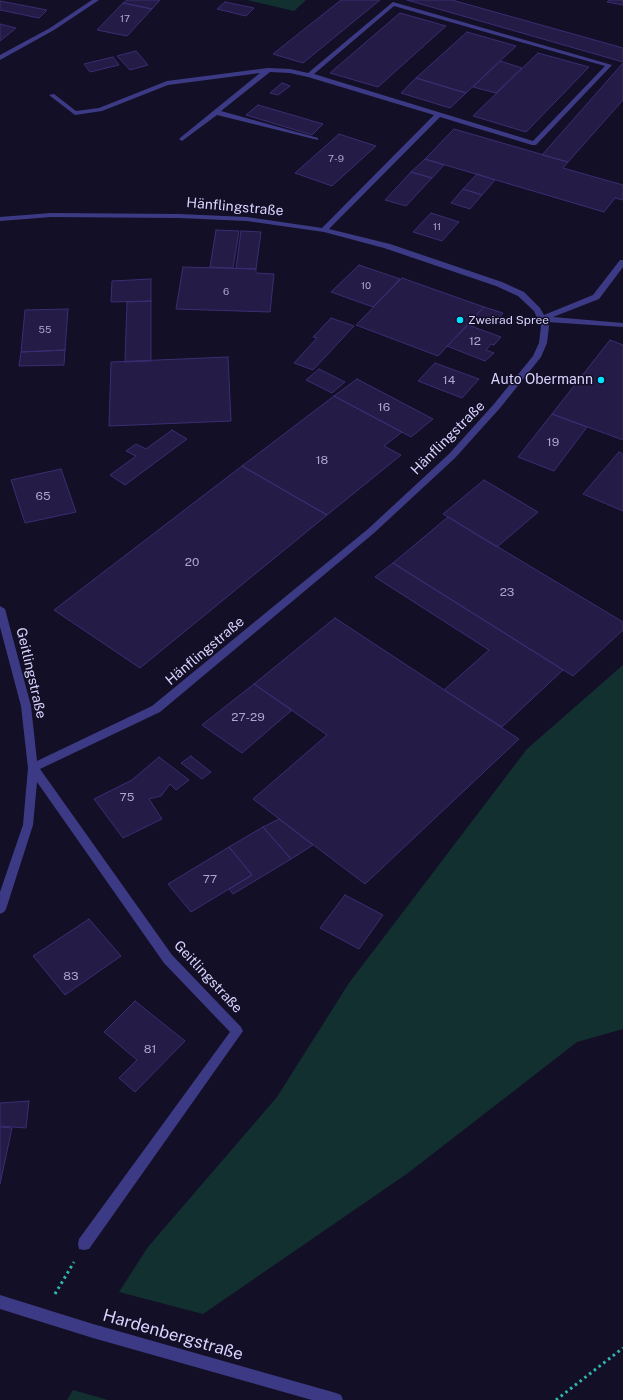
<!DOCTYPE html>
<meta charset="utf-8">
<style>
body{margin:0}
canvas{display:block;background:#130f26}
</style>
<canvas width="623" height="1400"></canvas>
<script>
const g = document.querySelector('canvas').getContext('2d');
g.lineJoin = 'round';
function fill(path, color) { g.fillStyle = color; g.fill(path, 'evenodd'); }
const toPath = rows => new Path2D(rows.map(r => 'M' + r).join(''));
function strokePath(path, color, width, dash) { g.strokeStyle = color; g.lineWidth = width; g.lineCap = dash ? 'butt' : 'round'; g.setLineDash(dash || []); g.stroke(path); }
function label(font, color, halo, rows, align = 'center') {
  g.font = font + ' "Public Sans",sans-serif'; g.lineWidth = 3; g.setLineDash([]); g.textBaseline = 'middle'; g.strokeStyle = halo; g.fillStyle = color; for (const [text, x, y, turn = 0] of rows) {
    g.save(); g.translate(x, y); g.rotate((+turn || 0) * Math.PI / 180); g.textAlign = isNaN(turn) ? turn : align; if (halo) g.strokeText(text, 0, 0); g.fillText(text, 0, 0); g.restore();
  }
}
const green = toPath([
 [247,0,306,0,294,11],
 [623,665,623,1029,577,1042,408,1173,203,1314,119,1292,148,1247,277,1097,349,983,527,749],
 [73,1390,108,1400,67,1400]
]);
const building = toPath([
 [127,0,160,0,152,9,123,3,127,0],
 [341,0,380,0,303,63,273,54,341,0],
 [407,0,452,0,623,48,623,62,407,0],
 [609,0,623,0,623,5,607,2,609,0],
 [0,1,47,10,39,18,0,10,0,1],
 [225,2,254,8,246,16,217,9,225,2],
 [123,3,152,9,127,36,97,30,123,3],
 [400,13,446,26,378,87,330,73,400,13],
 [0,24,16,28,0,41,0,24],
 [467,32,516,46,466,93,416,78,467,32],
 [136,51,148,65,130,70,117,56,136,51],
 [538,53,589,67,526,132,473,116,538,53],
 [113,57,119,65,90,72,84,64,113,57],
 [500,61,522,68,496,93,473,87,500,61],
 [623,63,623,100,568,162,542,155,623,63],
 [416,78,466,93,450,108,401,93,416,78],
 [282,83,290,86,278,95,270,93,282,83],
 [258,105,323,124,312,135,246,115,258,105],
 [454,129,568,162,563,168,623,185,623,200,615,198,604,212,425,159,454,129],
 [339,134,376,146,332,186,295,173,339,134],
 [425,159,444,165,432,178,411,172,425,159],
 [411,172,432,178,406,206,385,200,411,172],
 [477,174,495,180,482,195,463,189,477,174],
 [463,189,482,195,470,209,451,203,463,189],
 [431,213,459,222,442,241,413,232,431,213],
 [216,230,239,231,233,268,210,267,216,230],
 [241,231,261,232,256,269,236,268,241,231],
 [359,265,400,279,373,307,331,292,359,265],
 [183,267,256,269,256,273,274,274,270,312,176,309,183,267],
 [402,278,484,307,438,356,356,325,402,278],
 [151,279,151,301,111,302,112,281,151,279],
 [151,301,151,361,125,362,127,302,151,301],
 [484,307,503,313,495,323,475,316,484,307],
 [68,309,65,350,21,352,25,310,68,309],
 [331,318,354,326,313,370,294,363,317,338,313,337,331,318],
 [468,325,501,337,494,345,491,344,486,350,494,353,485,361,447,346,468,325],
 [610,340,623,345,623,440,552,414,610,340],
 [65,350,64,365,19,366,21,352,65,350],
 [228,357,231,421,109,426,111,362,228,357],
 [435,363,479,379,462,398,418,381,435,363],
 [319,369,345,382,332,393,306,380,319,369],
 [357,379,433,419,411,437,334,396,357,379],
 [334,396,402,432,384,446,401,455,327,515,242,466,334,396],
 [552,414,587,427,554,471,518,457,552,414],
 [172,430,187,439,125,485,110,475,136,456,126,451,136,444,146,449,172,430],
 [619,452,623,454,623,511,583,494,619,452],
 [242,466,327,515,140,668,54,610,242,466],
 [61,469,76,512,25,523,11,480,61,469],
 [484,480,538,512,497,547,443,514,484,480],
 [448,517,623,622,623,630,573,676,393,563,448,517],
 [393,563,563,670,502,727,444,690,489,650,375,577,393,563],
 [335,618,519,739,365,884,253,799,327,735,254,684,335,618],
 [254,684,292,710,242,753,202,725,254,684],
 [191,756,211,772,202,779,181,763,191,756],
 [159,757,189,780,176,790,170,784,161,796,149,799,162,819,123,838,94,799,132,780,159,757],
 [279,819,313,845,291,859,263,827,279,819],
 [263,827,291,859,233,894,229,889,252,875,229,847,263,827],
 [229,847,252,875,191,912,168,884,229,847],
 [345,895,383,915,359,949,320,928,345,895],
 [89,919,121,956,65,995,33,956,89,919],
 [135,1001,185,1041,135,1092,119,1078,137,1060,104,1032,135,1001],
 [29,1101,26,1128,0,1126,0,1103,29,1101],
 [0,1127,12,1128,0,1184,0,1127]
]);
const path = toPath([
 [55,1294,74,1262],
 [556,1400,623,1348]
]);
const minor = toPath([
 [92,0,99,0,54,30,0,60,0,55,50,28,92,0],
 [393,2,612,65,536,145,532,145,440,117,329,229,390,244,502,282,524,292,540,308,544,315,593,295,620,260,623,260,623,267,599,299,553,317,623,323,623,327,547,322,549,326,547,343,541,357,500,408,455,458,374,533,160,712,40,769,172,955,241,1027,243,1031,89,1249,84,1250,79,1249,78,1244,79,1239,230,1032,164,963,37,782,33,825,6,909,4,912,0,914,0,892,23,825,28,768,21,706,0,627,0,606,5,609,31,706,37,761,152,706,368,529,449,454,494,404,533,356,539,343,541,326,534,311,518,296,496,286,384,248,324,232,247,221,179,218,51,217,0,221,0,217,51,213,179,214,247,217,322,228,434,115,308,77,290,73,270,72,221,111,318,138,318,140,217,115,182,141,179,139,180,138,260,73,168,85,102,111,75,115,49,95,54,94,76,111,99,108,167,81,268,68,290,69,308,73,393,2],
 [394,6,605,66,533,141,314,74,394,6],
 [0,1295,93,1324,336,1393,341,1395,343,1400,312,1400,93,1338,0,1309,0,1295]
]);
const markers = [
 [460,320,4,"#00e5ff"],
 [601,380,4,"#00e5ff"]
];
const farNumbernames = [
 ["17",125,19],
 ["7-9",336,159],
 ["11",437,227],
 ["10",366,286],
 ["6",226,292],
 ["55",45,330]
];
const farPoinames = [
 ["Zweirad Spree",468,320]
];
const numberNames = [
 ["12",475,341],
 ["14",449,380],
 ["16",384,407],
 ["19",553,442],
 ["18",322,460],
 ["65",43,496],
 ["20",192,562],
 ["23",507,592],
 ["27-29",248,717],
 ["75",127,797],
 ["77",210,879],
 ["83",71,976],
 ["81",150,1049]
];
const streetNames = [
 ["Hänflingstraße",235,207,5],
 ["Hänflingstraße",448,438,-45],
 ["Hänflingstraße",205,651,-40],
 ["Geitlingstraße",31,673,77],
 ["Geitlingstraße",208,977,47]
];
const poiNames = [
 ["Auto Obermann",593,380]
];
const nearStreetnames = [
 ["Hardenbergstraße",173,1335,16]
];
fill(green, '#12302f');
fill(building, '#241b47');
strokePath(building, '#3b2d73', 1);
strokePath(path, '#2fb8b0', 3, [2.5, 3.5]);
fill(minor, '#3d3a85');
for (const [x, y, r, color] of markers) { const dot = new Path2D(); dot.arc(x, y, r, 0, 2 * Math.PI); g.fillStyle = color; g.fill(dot); strokePath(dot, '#130f26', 1.5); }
label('10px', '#aca6d1', null, farNumbernames);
label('12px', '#d9d4ff', '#130f26', farPoinames, 'left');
label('12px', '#aca6d1', null, numberNames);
label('14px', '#d9d4ff', '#130f26', streetNames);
label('14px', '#d9d4ff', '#130f26', poiNames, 'right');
label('17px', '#d9d4ff', '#130f26', nearStreetnames);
</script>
